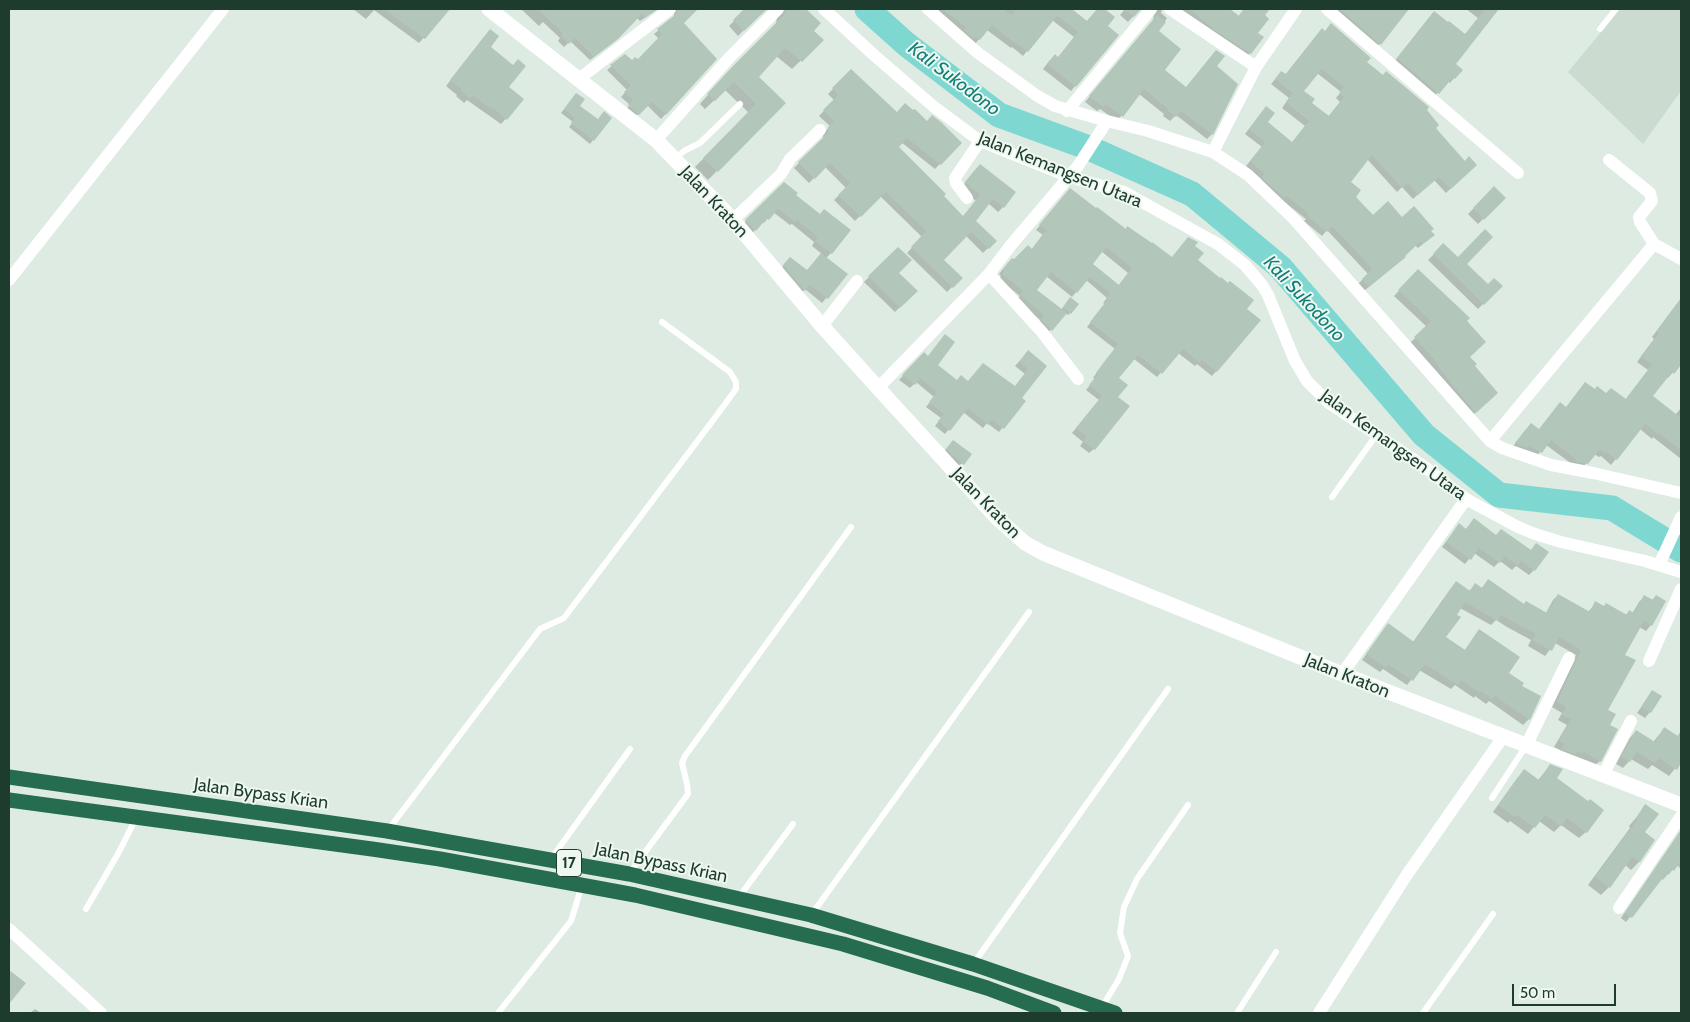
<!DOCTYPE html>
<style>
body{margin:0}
#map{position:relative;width:1690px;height:1022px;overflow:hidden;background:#ddebe2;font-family:Cabin,sans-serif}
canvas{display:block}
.frame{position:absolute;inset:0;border:10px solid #1d3c2d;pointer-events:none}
.scale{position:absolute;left:1512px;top:984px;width:104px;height:22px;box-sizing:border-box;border:2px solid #1d3c2d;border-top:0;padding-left:6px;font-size:15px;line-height:18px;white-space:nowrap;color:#1d3c2d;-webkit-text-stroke:4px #eef8f1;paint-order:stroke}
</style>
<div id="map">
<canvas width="1690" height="1022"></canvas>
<div class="frame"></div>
<div class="scale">50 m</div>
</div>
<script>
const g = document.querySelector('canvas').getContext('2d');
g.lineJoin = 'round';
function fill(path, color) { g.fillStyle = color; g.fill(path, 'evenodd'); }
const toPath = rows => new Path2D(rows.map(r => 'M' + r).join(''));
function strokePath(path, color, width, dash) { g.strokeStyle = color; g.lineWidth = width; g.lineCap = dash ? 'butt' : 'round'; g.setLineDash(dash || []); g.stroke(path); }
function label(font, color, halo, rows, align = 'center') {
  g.font = font + ' Cabin,sans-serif'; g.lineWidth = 4; g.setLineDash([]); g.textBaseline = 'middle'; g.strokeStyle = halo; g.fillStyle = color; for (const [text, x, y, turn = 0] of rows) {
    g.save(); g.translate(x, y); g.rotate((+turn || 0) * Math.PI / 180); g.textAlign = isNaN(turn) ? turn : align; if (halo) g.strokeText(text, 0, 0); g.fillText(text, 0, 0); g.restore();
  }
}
const built = toPath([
 [1620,9,1681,9,1681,91,1643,144,1568,72]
]);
const shadow = toPath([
 [353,9,447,9,448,10,419,43,374,10,366,19],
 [521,9,658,9,640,21,637,18,612,43,590,60,570,41,564,47,558,41,560,38,543,22,539,26],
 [673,9,696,9,682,23,716,59,661,119,647,105,634,118,625,110,630,105,621,97,627,90,607,70,625,55,632,62,638,60,659,39,654,34,674,17,674,12],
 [746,9,765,9,738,36,729,26],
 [785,9,805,9,819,23,812,31,822,40,792,69,776,56,757,77,784,103,708,180,695,167,749,113,725,90,705,109,700,104,726,74,776,25,777,16],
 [934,9,1070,9,1086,22,1098,9,1103,9,1114,17,1107,26,1075,86,1071,91,1043,69,1050,60,1058,58,1074,37,1052,20,1023,56,1012,47,1011,48,987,30,975,44],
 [1125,9,1140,9,1128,22,1120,15],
 [1158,9,1162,9,1161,13,1167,18,1157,32,1163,70,1186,88,1215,66,1237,85,1212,134,1207,139,1176,115,1170,121,1163,116,1164,114,1139,94,1117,121,1100,109,1097,111,1085,102,1153,21,1154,14],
 [1171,9,1212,9,1218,13,1223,9,1228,9,1238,17,1244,9,1268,9,1263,15,1250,53,1245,58],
 [1331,9,1408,9,1376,48],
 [1466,9,1493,9,1496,11,1454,64,1454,78,1450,83,1448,81,1433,98,1393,63,1429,18,1465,35,1478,18],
 [1318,34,1366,63,1425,110,1435,128,1471,169,1446,193,1434,180,1413,199,1402,187,1397,192,1367,159,1349,182,1354,197,1372,217,1402,218,1430,232,1429,239,1418,248,1415,245,1400,261,1364,291,1358,284,1368,274,1327,230,1322,236,1304,221,1306,219,1259,182,1261,179,1246,166,1262,147,1245,134,1262,112,1266,122,1292,143,1305,126,1282,108,1289,98,1271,84,1277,77,1285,75],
 [1317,73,1341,92,1336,98,1340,102,1328,117,1311,103,1303,91],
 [485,36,507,88,523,100,501,124,467,100,464,103,456,96,457,95,446,86],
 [851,71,897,113,927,122,960,143,935,169,901,142,897,147,963,217,976,201,961,188,975,170,1003,207,998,212,988,203,974,221,995,241,983,253,966,236,943,260,961,278,947,292,907,253,922,237,880,196,855,221,834,200,846,188,825,167,809,183,794,168,823,139,823,134,830,126,819,116,834,100,828,94],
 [573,98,578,106,593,140,590,144,569,127,573,122,561,113],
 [784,184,795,195,831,253,826,258,846,274,822,303,805,289,800,295,779,270,786,263,807,271,822,254,812,246,814,242,792,224,790,225,773,212,764,223,762,221,751,235,742,225],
 [1494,188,1504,198,1478,224,1468,214],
 [1066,194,1171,259,1193,247,1196,260,1245,309,1259,320,1212,376,1197,364,1195,366,1178,353,1157,377,1134,359,1118,378,1116,397,1094,449,1089,453,1080,446,1083,442,1072,433,1099,400,1086,390,1095,379,1093,378,1100,368,1115,349,1087,327,1105,304,1103,303,1107,298,1086,280,1072,297,1046,276,1035,290,1061,310,1068,301,1070,313,1068,315,1065,313,1047,334,1037,324,1040,320,1016,300,1020,296,999,279,1001,276,999,274,1008,263,1031,250,1043,235,1036,230],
 [1101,251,1128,273,1118,286,1091,264],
 [1443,245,1488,286,1501,286,1478,309,1428,260],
 [898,248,897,273,916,291,895,312,864,282],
 [1418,271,1465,321,1468,357,1492,397,1471,417,1410,343,1427,327,1394,296],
 [1681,298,1681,363,1668,378,1666,377,1652,397,1675,415,1681,408,1681,459,1653,437,1652,439,1640,429,1611,465,1601,456,1599,457,1594,454,1582,468,1572,464,1546,445,1535,458,1511,449,1526,429,1539,430,1566,408,1594,390,1625,400,1648,370,1637,362,1654,339,1652,337],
 [924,354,956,382,1015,387,1025,374,1015,366,1024,356,1046,366,1020,398,1025,401,999,432,987,423,983,428,963,412,945,434,935,426,941,418,926,407,934,397,916,382,910,388,899,380],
 [953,441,970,455,957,469,941,455],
 [1474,520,1534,570,1529,575,1516,566,1512,570,1500,561,1494,567,1474,553,1465,564,1442,547,1459,525,1465,530],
 [1488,581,1524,605,1546,613,1553,600,1558,595,1588,612,1596,603,1625,615,1629,612,1632,614,1639,602,1644,597,1651,601,1656,596,1651,625,1646,631,1639,627,1623,655,1606,710,1609,725,1600,761,1594,766,1557,754,1560,750,1554,747,1567,725,1558,720,1562,713,1552,707,1576,655,1555,643,1545,656,1528,646,1531,640,1507,627,1496,620,1491,625,1460,608,1444,638,1464,651,1479,631,1507,673,1521,686,1540,697,1529,719,1523,725,1489,701,1486,704,1475,696,1474,698,1455,685,1451,689,1419,670,1407,685,1383,669,1380,672,1362,660,1388,625,1413,642,1451,588,1456,583,1469,591,1475,585,1481,589],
 [1652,692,1650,712,1645,718,1637,713],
 [1664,729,1677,737,1681,731,1681,761,1669,776,1652,765,1648,769,1631,759,1623,768,1616,764,1630,738,1636,731,1653,742],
 [1550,766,1555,778,1586,832,1579,838,1561,825,1554,832,1539,821,1528,834,1510,821,1508,823,1493,812,1518,777,1538,780],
 [1646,806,1643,833,1653,840,1639,862,1631,870,1625,865,1609,887,1601,895,1588,885,1630,828,1629,826],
 [1681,830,1681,869,1677,865,1668,875,1666,873,1626,922,1621,918],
 [35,1009,41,1013,30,1013]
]);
const river = toPath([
 [867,9,906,44,999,115,1089,148,1192,194,1280,267,1424,435,1499,495,1612,508,1681,550]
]);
const building = toPath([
 [384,9,450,9,425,39],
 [538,9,657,9,645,18,642,14,618,39,594,57,575,38,569,44,561,36,563,33],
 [678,9,698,9,684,23,717,59,666,115,652,102,639,115,628,105,633,100,624,92,631,85,610,65,625,54,632,60,635,57,638,59,662,34,657,29,675,15],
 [744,9,767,9,744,31,733,20],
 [786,9,806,9,821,23,814,31,824,40,802,62,785,48,759,77,786,103,718,172,703,158,756,104,734,82,715,101,707,94,735,64,784,15],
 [942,9,1003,9,1012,15,1017,9,1072,9,1087,21,1097,9,1105,9,1115,17,1108,26,1119,35,1076,87,1047,64,1055,54,1058,57,1078,32,1057,16,1028,52,1017,43,1016,44,992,25,980,40,976,37,974,39,964,30,966,27],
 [1124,9,1141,9,1134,17],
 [1189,9,1230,9,1239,16,1244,9,1270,9,1265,15,1269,19,1258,33,1264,37,1251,54,1216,31],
 [1343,9,1409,9,1381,45,1341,10],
 [1485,9,1499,9,1456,64,1463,70,1455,79,1453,77,1439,94,1397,58,1434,11,1448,22,1449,21,1465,34],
 [1157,15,1166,22,1159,31,1181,49,1165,70,1186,87,1216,50,1225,56,1217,66,1238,84,1213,135,1181,111,1176,117,1167,110,1168,109,1144,89,1123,117,1106,104,1103,107,1089,96],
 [1331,23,1371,58,1367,62,1383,75,1386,71,1429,107,1427,110,1439,125,1436,128,1441,134,1465,161,1469,156,1477,165,1451,189,1439,177,1418,195,1408,183,1402,188,1372,155,1351,182,1361,190,1356,197,1373,215,1388,201,1402,217,1414,206,1434,229,1431,231,1435,235,1423,244,1420,242,1405,256,1406,257,1369,287,1362,279,1372,269,1355,250,1332,226,1327,232,1307,216,1309,214,1287,196,1285,198,1274,189,1262,177,1265,174,1250,161,1265,142,1249,129,1266,106,1275,113,1268,122,1292,142,1309,121,1286,102,1293,93,1275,79,1281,71,1286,74,1322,28,1325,31],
 [1322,69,1344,87,1339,93,1344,97,1329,116,1312,103,1315,99,1304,91],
 [490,29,499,36,491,47,513,65,518,59,526,66,509,87,524,99,507,120,493,108,492,109,473,96,470,99,460,90,462,89,450,80],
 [851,69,897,112,905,103,913,110,915,109,927,121,932,115,941,122,962,143,941,165,907,138,899,147,946,194,944,196,963,216,980,195,965,182,980,164,1016,192,1004,208,993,199,976,221,997,241,989,249,971,232,944,260,963,278,953,288,911,247,926,231,886,192,861,217,838,195,850,183,830,163,815,179,798,162,828,133,828,127,834,121,823,110,838,95,832,88],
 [576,93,585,99,580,106,598,119,604,111,612,118,594,141,571,123,575,118,564,109],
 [784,182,798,193,796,195,820,214,824,209,851,230,832,254,815,241,818,237,797,220,795,222,778,209,769,220,767,218,756,231,745,220],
 [1494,186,1506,198,1484,220,1473,208],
 [1070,188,1096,208,1097,207,1126,229,1127,226,1152,243,1152,242,1172,257,1188,237,1198,242,1195,246,1204,253,1198,260,1220,278,1221,277,1228,283,1230,281,1254,300,1247,309,1261,320,1217,372,1202,360,1200,363,1183,349,1162,374,1138,355,1119,378,1128,385,1118,397,1130,406,1095,450,1083,441,1087,437,1076,428,1102,396,1089,385,1098,374,1096,373,1104,362,1118,344,1090,322,1108,299,1106,298,1110,293,1090,277,1077,293,1051,272,1037,290,1067,313,1052,331,1041,319,1044,315,1020,295,1023,291,1002,274,1004,271,1003,269,1012,258,1014,259,1028,245,1032,249,1046,230,1039,225],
 [1106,247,1132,268,1119,285,1093,264],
 [1485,229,1493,237,1467,264,1488,284,1494,278,1503,286,1484,305,1433,254,1443,243,1458,257],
 [898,247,912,260,899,273,918,291,900,308,868,276],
 [821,253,848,274,828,299,810,285,805,291,783,265,790,257,807,270],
 [1418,269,1470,318,1467,321,1486,342,1470,357,1477,364,1475,366,1498,393,1476,413,1454,387,1437,365,1438,364,1414,337,1431,321,1398,290],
 [1070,297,1079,304,1071,314,1063,307],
 [1681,299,1681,365,1674,374,1672,372,1653,396,1681,418,1681,450,1659,433,1658,434,1645,424,1617,460,1606,452,1605,453,1600,449,1588,464,1574,461,1576,459,1551,440,1542,453,1529,446,1528,448,1515,443,1531,423,1539,429,1560,402,1566,407,1585,382,1595,389,1597,386,1606,393,1611,388,1626,399,1652,365,1641,356,1659,333,1656,332],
 [945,334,955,342,938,365,957,380,961,375,968,381,983,363,1015,386,1028,369,1019,362,1028,350,1047,366,1022,398,1026,401,1004,429,992,420,988,425,968,408,950,431,938,421,944,414,929,402,937,392,920,378,915,385,902,375,924,352,928,356],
 [953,440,972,454,964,465,946,449],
 [1474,518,1496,535,1501,529,1531,550,1536,543,1549,552,1535,571,1521,561,1518,566,1505,556,1500,563,1479,548,1471,560,1446,542,1459,523,1466,529],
 [1488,579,1524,604,1526,601,1547,613,1558,594,1590,612,1595,601,1604,606,1606,603,1627,615,1629,610,1634,613,1644,595,1653,600,1656,595,1666,601,1652,626,1644,621,1625,655,1636,660,1608,710,1616,714,1610,725,1618,729,1601,762,1584,752,1583,754,1577,751,1575,754,1561,749,1565,744,1559,741,1571,719,1562,715,1566,707,1557,702,1581,650,1559,637,1552,651,1532,640,1536,634,1513,622,1501,615,1498,621,1465,602,1457,615,1461,617,1446,637,1465,650,1479,629,1520,657,1509,673,1524,683,1522,686,1541,696,1530,720,1495,696,1492,699,1481,691,1480,693,1461,680,1458,685,1425,664,1413,681,1388,664,1386,668,1366,654,1388,623,1414,642,1456,581,1470,591,1475,583,1482,588],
 [1652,690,1662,696,1651,713,1641,707],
 [1664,727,1681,738,1681,763,1677,770,1659,758,1655,763,1637,752,1630,762,1621,757,1636,730,1655,742],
 [1550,764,1563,769,1557,778,1588,801,1590,799,1604,810,1587,833,1567,818,1561,826,1545,815,1535,828,1517,815,1515,817,1498,805,1524,769,1539,780],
 [1645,804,1659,814,1645,832,1655,840,1640,862,1632,857,1610,888,1595,877,1638,819,1636,818],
 [1681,830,1681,861,1674,871,1672,869,1663,880,1662,879,1632,918,1625,913],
 [9,970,26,983,9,1004]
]);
const lane = toPath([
 [1600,29,1616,9],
 [675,159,684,151,700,143,740,104],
 [1332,497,1377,434],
 [1492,798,1526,746],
 [388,830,540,629,564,618,717,415,736,389,736,382,730,372,662,322],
 [551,859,630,749],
 [629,874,688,794,687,784,682,763,685,756,851,527],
 [739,897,793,824],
 [86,909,119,852,136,818],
 [812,914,1029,612],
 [974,963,1168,689],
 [1102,1007,1119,979,1128,956,1120,933,1124,907,1137,879,1188,805],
 [498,1013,571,921,582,885],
 [1237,1013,1276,952],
 [1423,1013,1493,914]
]);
const street = toPath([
 [824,9,875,56,933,106,980,141,1070,177,1124,192,1218,244,1245,265,1262,285,1268,295,1295,361,1307,381,1329,403,1422,465,1466,499,1518,527,1535,534,1561,542,1645,561,1681,572],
 [928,9,978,53,1036,95,1055,106,1107,121,1148,131,1213,152,1248,175,1294,219,1490,441,1502,448,1551,465,1593,473,1681,493],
 [1170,9,1256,67],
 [1327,9,1518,173],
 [580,78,670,9],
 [1067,111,1151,9],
 [656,140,729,58,778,9],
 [1213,152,1256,67,1296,9],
 [1609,160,1650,193,1652,201,1639,217,1640,222,1654,244,1681,259],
 [967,198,956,183,955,178,980,141],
 [733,220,781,174,790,159,820,130],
 [989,274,1042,332,1078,379],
 [9,280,223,9],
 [822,326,857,281],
 [878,388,989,274,1011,245,1078,166,1107,121],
 [1490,441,1654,244],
 [1659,565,1681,517],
 [1649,661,1681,589],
 [1342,674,1466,499],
 [1526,746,1569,658],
 [1603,775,1631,721],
 [1619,908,1681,816],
 [9,929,101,1013],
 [1319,1013,1406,876,1503,737]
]);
const secondary = toPath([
 [489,9,656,140,733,220,822,326,878,388,997,518,1025,543,1043,553,1342,674,1681,805]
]);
const highway = toPath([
 [9,777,387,831,629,874,811,915,973,964,1115,1013],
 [9,800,372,849,440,859,635,895,843,944,987,988,1054,1013]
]);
const shields = [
 [569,863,25]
];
const shieldNames = [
 ["17",569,863]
];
const streetNames = [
 ["Jalan Kemangsen Utara",1060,170,22],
 ["Jalan Kraton",714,202,47],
 ["Jalan Kemangsen Utara",1393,445,36],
 ["Jalan Kraton",986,503,46],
 ["Jalan Kraton",1347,676,22],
 ["Jalan Bypass Krian",261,794,8],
 ["Jalan Bypass Krian",661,863,12]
];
const waterNames = [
 ["Kali Sukodono",954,79,37],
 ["Kali Sukodono",1304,299,47]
];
fill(built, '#cbdbd0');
fill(shadow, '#0003');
strokePath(river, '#7ed8d1', 25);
fill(building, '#b2c6ba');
strokePath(lane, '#fff', 6);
strokePath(street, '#fff', 12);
strokePath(secondary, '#fff', 15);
strokePath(highway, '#266c4e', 15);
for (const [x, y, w] of shields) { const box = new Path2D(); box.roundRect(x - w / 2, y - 13.5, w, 27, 4); g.fillStyle = '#eef8f1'; g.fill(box); strokePath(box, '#1d3c2d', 1); }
label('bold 16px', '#1d3c2d', null, shieldNames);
label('18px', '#1d3c2d', '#eef8f1', streetNames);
label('italic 19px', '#117e78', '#eef8f1', waterNames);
</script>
